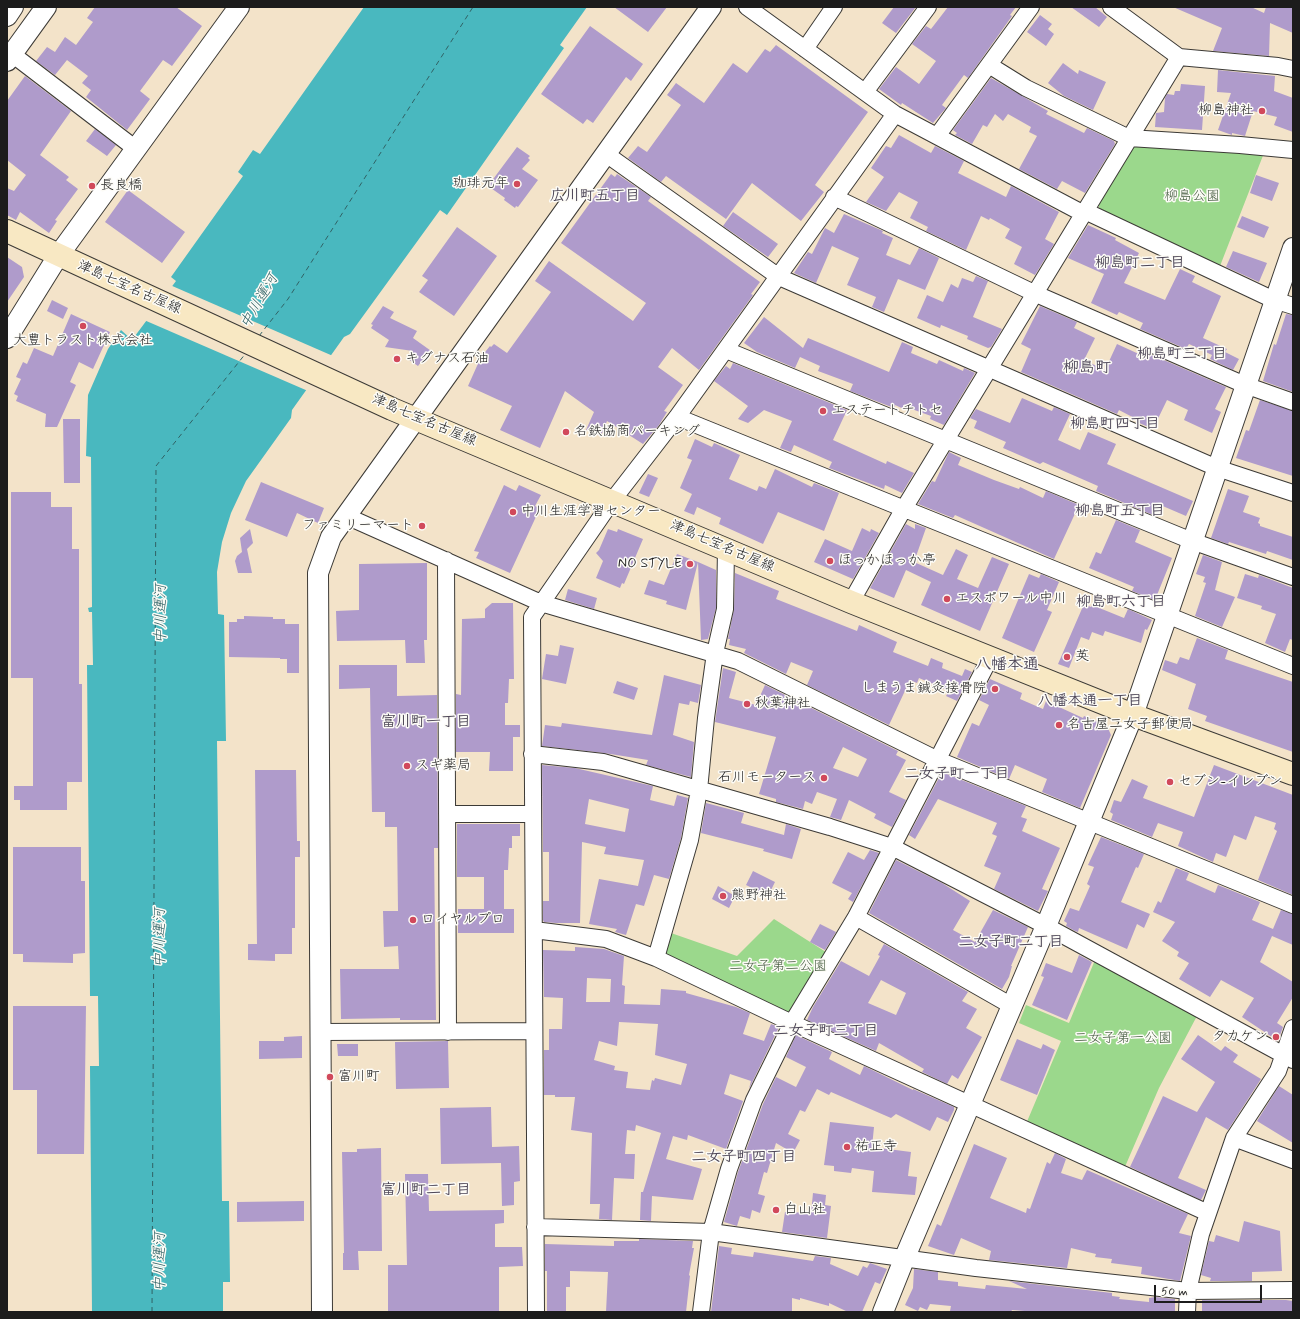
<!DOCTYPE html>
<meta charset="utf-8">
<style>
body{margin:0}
#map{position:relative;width:1300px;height:1319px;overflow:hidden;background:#f3e3c9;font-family:Mynerve,sans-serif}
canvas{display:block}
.frame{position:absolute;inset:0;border:8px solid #1c1c1c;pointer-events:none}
.scale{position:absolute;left:1154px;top:1285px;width:108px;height:18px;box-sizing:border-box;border:2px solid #1c1c1c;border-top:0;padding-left:5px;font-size:12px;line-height:14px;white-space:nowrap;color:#1c1c1c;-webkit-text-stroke:3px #fdfcf7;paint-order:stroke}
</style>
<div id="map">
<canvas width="1300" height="1319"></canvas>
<div class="frame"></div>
<div class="scale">50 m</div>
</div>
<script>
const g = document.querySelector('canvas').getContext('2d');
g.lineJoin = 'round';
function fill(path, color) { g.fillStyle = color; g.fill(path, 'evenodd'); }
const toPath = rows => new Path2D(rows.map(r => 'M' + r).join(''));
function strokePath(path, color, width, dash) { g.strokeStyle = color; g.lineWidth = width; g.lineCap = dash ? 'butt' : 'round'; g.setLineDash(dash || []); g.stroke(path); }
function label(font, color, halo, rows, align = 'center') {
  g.font = font + ' Mynerve,"Klee One",sans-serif'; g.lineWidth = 3; g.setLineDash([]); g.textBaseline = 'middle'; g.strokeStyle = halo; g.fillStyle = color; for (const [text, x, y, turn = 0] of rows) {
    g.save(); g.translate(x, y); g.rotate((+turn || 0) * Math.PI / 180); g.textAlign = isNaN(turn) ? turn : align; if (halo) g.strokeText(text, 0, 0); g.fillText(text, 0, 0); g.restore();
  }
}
const green = toPath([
 [1133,144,1264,153,1220,266,1100,210,1098,203],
 [774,919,829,954,788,1015,667,957,664,951,671,933,737,956],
 [1095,960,1198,1014,1159,1088,1124,1169,1026,1124,1061,1041,1019,1023,1026,1005,1069,1023]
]);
const water = toPath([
 [364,7,587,7,560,45,564,48,447,215,440,210,350,334,344,337,292,410,291,418,246,481,231,513,222,542,217,572,218,614,224,615,226,741,217,741,222,1201,229,1201,230,1282,223,1282,223,1312,92,1312,90,1066,99,1066,98,996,90,996,87,665,93,665,92,612,89,612,88,608,92,607,91,457,86,456,88,395,108,349,121,330,132,340,176,281,171,277,243,176,238,172,253,150,260,154]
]);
const pier = toPath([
 [170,285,333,356,308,391,144,320]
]);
const ferry = toPath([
 [259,336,288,299,473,7],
 [152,1312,156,466,246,353]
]);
const building = toPath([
 [95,7,176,7,202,26,172,66,163,60,140,91,150,99,127,130,86,97,91,90,82,83,88,76,67,60,55,75,36,61,47,47,55,52,65,37,76,45,93,22,87,18],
 [614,7,667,7,648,32],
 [894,7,916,7,896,33,882,23],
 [948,7,1016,7,1010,15,1012,16,968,78,964,75,942,105,946,108,933,123,902,103,901,105,879,89,896,67,919,84,936,61,912,44,926,26,931,29],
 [1071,7,1095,7,1107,17,1099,27],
 [1173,7,1251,7,1264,13,1266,7,1293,7,1293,33,1270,23,1269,56,1213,51,1222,28],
 [1040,15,1052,24,1048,29,1054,34,1046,46,1027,32],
 [590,26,643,64,631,81,626,77,593,123,587,119,583,124,541,94],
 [776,45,868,112,815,185,824,192,801,221,752,183,726,219,666,176,661,182,628,158,638,146,647,152,681,105,667,95,676,83,704,103,733,63,747,73,765,49,770,52],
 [1063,63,1078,74,1079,70,1106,82,1093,110,1064,96,1048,83],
 [1218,70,1275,76,1274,91,1293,98,1293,132,1274,125,1277,117,1253,111,1245,136,1232,133,1232,135,1218,130,1231,93,1217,92],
 [25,76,71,111,40,155,69,177,66,180,78,189,55,220,57,221,49,233,20,212,16,220,7,215,7,188,14,191,26,175,7,160,7,101],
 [991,78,1048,111,1046,114,1084,133,1087,128,1114,141,1115,144,1085,193,1062,181,1057,189,1019,169,1037,136,1029,132,1031,127,1008,114,1003,121,995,114,987,127,983,125,972,144,955,135,957,133,953,130],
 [1181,84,1205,86,1202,130,1155,127,1156,113,1164,112,1165,98,1167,94,1174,95,1175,91,1180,91],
 [95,129,116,145,107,156,86,141],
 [899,135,931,153,935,146,964,161,958,173,1006,197,1011,186,1059,212,1045,239,1054,244,1035,275,1014,264,1022,247,1005,238,1010,229,990,218,989,220,981,216,966,250,926,231,928,227,910,218,918,202,899,192,886,211,866,202,884,177,871,168,886,146,891,148],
 [517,147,530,156,528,158,530,160,522,169,538,180,518,207,516,206,515,208,504,200,505,198,488,186],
 [611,174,615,177,617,174,651,197,648,201,760,282,751,294,753,295,699,370,672,348,658,367,683,385,664,411,667,412,659,425,643,444,607,421,601,436,586,430,594,412,565,391,540,448,500,430,512,406,468,386,481,357,490,346,491,347,494,344,507,353,551,292,535,281,549,261,633,321,646,303,561,243],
 [1256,175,1279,183,1272,201,1250,193],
 [128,190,185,232,162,263,105,222],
 [733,212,778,244,768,257,723,226],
 [844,214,883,231,882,233,893,238,886,255,910,265,919,248,939,258,925,290,898,279,884,312,872,307,876,297,847,285,859,258,832,246,816,283,794,273,808,252,812,254,825,228,834,233],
 [1242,216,1269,227,1264,238,1237,227],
 [1088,225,1116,238,1115,240,1139,253,1124,283,1165,300,1180,269,1195,276,1192,282,1221,296,1203,338,1227,349,1225,352,1239,359,1233,370,1210,359,1212,355,1189,344,1186,349,1140,329,1143,323,1119,312,1117,315,1091,303,1104,274,1068,258],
 [457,227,497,256,454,316,419,292,428,280,422,276],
 [1233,251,1267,263,1259,282,1226,267],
 [7,257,22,267,24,277,7,302],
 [976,276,988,281,973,317,1002,329,991,347,988,348,967,339,968,336,941,325,940,328,917,318,927,295,943,302,951,284,958,288,962,278,973,282],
 [52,300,68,308,63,319,47,311],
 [383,306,394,312,390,318,417,331,413,338,434,353,428,353,418,366,408,359,413,351,385,347,389,340,371,328,373,325,371,324],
 [1040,306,1077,322,1074,328,1095,338,1084,360,1105,370,1117,344,1141,355,1143,351,1226,387,1215,409,1221,412,1212,433,1184,420,1188,410,1167,400,1153,429,1137,422,1138,420,1119,410,1117,414,1021,372,1031,349,1021,344],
 [71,314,110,332,93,369,79,362,70,382,76,385,57,427,45,427,46,414,16,401,18,396,14,394,21,379,16,377,23,362,27,364,34,348,53,356],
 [1286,314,1293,315,1293,392,1263,381,1274,344,1276,345],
 [764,317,803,348,808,338,889,372,902,342,913,347,911,353,937,364,939,360,963,371,964,368,975,373,944,425,930,419,931,416,909,408,908,411,895,405,894,408,850,391,853,384,818,371,820,366,800,357,795,368,757,352,744,343],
 [733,363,847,410,833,440,886,464,887,461,914,473,902,493,885,485,884,489,829,468,832,462,794,445,791,452,780,448,792,421,764,410,748,423,738,419,748,406,714,381,726,366,730,369],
 [1022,398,1052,411,1054,407,1070,414,1058,440,1080,450,1088,432,1116,444,1107,464,1193,501,1186,516,1158,504,1153,515,1096,491,1098,486,1043,462,1040,464,1003,448,1006,442,974,428,977,421,970,418,976,409,1010,423],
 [1260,400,1293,411,1293,476,1236,458,1246,430,1249,431],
 [63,419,80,419,80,483,64,483],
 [695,439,712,447,714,443,740,455,729,479,757,491,759,486,766,489,775,469,812,487,814,483,839,493,824,531,778,512,763,544,719,524,721,518,697,507,694,515,684,511,692,494,680,488,692,460,687,458],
 [949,452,961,458,958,465,994,480,1019,489,1020,487,1043,498,1046,491,1079,505,1054,559,955,515,953,518,918,504,932,481,935,482],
 [648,474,658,478,649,497,639,493],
 [261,482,324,508,318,523,297,513,287,537,245,520],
 [504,485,516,491,519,485,541,495,535,506,540,508,510,573,476,558,479,552,474,551],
 [1228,489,1249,496,1243,512,1260,518,1258,523,1260,524,1260,526,1293,537,1293,560,1267,551,1266,554,1229,542,1228,544,1211,538],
 [11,492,51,492,51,507,72,507,72,549,79,549,79,684,82,684,82,782,67,782,67,810,20,810,20,800,14,800,14,786,33,786,33,678,11,678],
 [1116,520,1140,530,1135,542,1172,558,1157,595,1159,596,1157,601,1132,591,1134,587,1089,568,1096,552,1101,554],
 [906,524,915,529,915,524,926,528,914,562,943,575,956,549,968,555,957,579,978,588,992,557,1009,564,980,631,921,605,931,582,906,570,894,598,870,588],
 [862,528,870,532,871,529,879,533,853,579,814,562,825,539,852,551],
 [250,529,253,543,247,549,252,573,238,573,235,561,237,556,242,552,240,538],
 [608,529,617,532,618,529,643,539,624,584,622,583,620,588,596,578,603,561,596,553,599,550],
 [677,554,698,562,686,610,666,604,667,601,644,594,649,580,664,585],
 [1203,555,1222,562,1215,590,1235,597,1222,627,1195,616,1206,583,1203,582,1205,577,1196,574],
 [698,562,716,570,716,608,708,639,701,640],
 [427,563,427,640,424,640,425,663,406,663,405,640,337,641,336,611,359,610,359,564],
 [735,573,779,591,776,599,857,631,859,625,897,642,893,652,928,666,931,658,943,663,942,668,962,676,965,669,972,672,957,701,946,696,949,691,919,678,917,683,910,680,889,725,807,685,813,671,791,662,786,674,744,653,746,649,729,645,730,639,728,639,734,609],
 [1029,574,1039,578,1041,574,1059,582,1047,610,1052,612,1034,652,1002,638],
 [1245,574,1258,578,1259,575,1293,588,1293,640,1290,639,1285,652,1265,643,1276,614,1261,609,1262,606,1237,598],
 [568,589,597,598,594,609,565,600],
 [492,603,513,603,514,679,509,679,508,703,505,703,505,725,520,725,520,737,513,737,513,771,489,771,490,752,456,752,456,694,461,695,462,619,485,618,485,609],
 [1084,604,1091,607,1092,605,1124,618,1128,609,1152,620,1147,630,1145,629,1141,643,1105,631,1103,636,1092,632,1089,640,1081,637,1069,668,1058,664],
 [244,616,273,617,273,619,285,619,285,624,299,624,299,673,287,673,287,659,280,659,280,658,229,657,229,622,237,622,237,619,244,619],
 [1197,638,1228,650,1225,659,1293,682,1293,752,1205,721,1207,716,1188,709,1196,684,1162,670,1165,660,1177,664,1180,657,1189,660],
 [560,645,574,648,566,684,542,679,546,654,558,656],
 [339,665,397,665,397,696,437,695,438,848,434,848,436,1020,400,1020,400,1018,341,1019,340,969,399,969,398,946,384,947,383,911,398,911,397,827,385,827,385,812,372,812,370,688,339,689],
 [723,668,736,672,729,698,756,705,765,685,898,751,896,755,906,760,889,792,906,800,892,827,874,818,876,814,849,800,841,820,830,817,837,799,817,792,812,804,805,801,803,809,776,802,776,799,759,794,776,737,715,722],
 [843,747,867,759,858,777,833,768],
 [664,675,701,685,698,703,690,701,689,705,679,703,673,735,694,742,691,777,646,765,648,760,604,753,542,746,545,725,561,727,562,723,652,735],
 [990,679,1022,693,1020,699,1043,709,1046,701,1083,718,1084,716,1107,726,1111,735,1080,808,1042,792,1047,779,1015,765,1009,779,957,757,972,723,979,726,989,705,979,700],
 [617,681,638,688,634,700,613,693],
 [542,765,575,768,653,786,650,800,674,806,677,795,688,798,681,838,669,879,654,875,644,906,636,904,626,935,615,932,617,929,589,924,599,879,638,886,644,860,604,854,606,847,582,842,580,923,556,923,544,922,543,920,543,901,549,901,549,852,543,852],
 [589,799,629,809,625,832,585,824],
 [1214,765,1293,795,1293,895,1258,880,1277,831,1274,829,1276,823,1255,816,1246,840,1234,835,1226,857,1216,853,1213,862,1178,846,1183,832,1158,823,1152,837,1111,820,1113,814,1110,812,1114,800,1121,802,1132,779,1148,786,1143,798,1194,817],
 [255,770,296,770,297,841,300,841,300,857,295,857,295,928,292,928,292,954,275,954,275,961,248,960,248,944,257,944],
 [942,772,1026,806,1021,817,1027,819,1022,831,1060,848,1042,889,1048,891,1038,911,994,889,1001,873,984,866,997,836,992,834,997,823,938,799,915,839,909,835],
 [706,803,744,813,741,823,784,835,786,824,801,829,792,859,763,851,764,849,701,833],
 [457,824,520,824,520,836,512,836,512,848,509,848,508,870,504,870,504,909,514,909,514,933,458,933,458,909,484,909,484,877,457,877],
 [1101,837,1144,854,1138,868,1136,867,1121,902,1150,914,1144,928,1137,924,1127,949,1079,928,1078,932,1075,931,1066,926,1067,923,1064,921,1070,908,1079,911,1090,886,1087,884,1094,867,1088,865],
 [13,847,81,847,81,881,85,881,85,953,73,954,73,963,23,962,23,954,13,954],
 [870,850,879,853,853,902,848,899,852,893,832,883,848,852,864,860],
 [896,860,942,883,970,901,953,930,975,942,993,910,1028,927,1011,966,1012,966,1009,977,1002,989,869,913],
 [1176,868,1189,873,1186,880,1215,893,1218,885,1260,902,1252,920,1273,929,1281,910,1293,914,1293,945,1272,936,1260,962,1293,982,1293,997,1277,1023,1283,1027,1278,1041,1242,1017,1254,998,1221,980,1210,997,1179,979,1189,963,1177,956,1179,952,1162,941,1175,922,1153,912,1158,901,1161,903],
 [753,871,775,882,768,896,746,885],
 [718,886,735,896,729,908,712,899],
 [820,924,836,932,825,950,810,942],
 [884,944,968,992,962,1001,977,1009,966,1028,982,1037,958,1079,952,1075,947,1084,922,1072,924,1069,879,1043,876,1051,807,1020,813,1007,841,961,869,976,880,956,878,955],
 [881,980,906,993,896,1015,868,1003],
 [575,947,604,949,624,956,622,985,625,986,624,1004,660,1005,661,989,686,991,686,993,736,1007,750,1013,743,1034,764,1041,771,1024,779,1027,749,1089,751,1081,730,1074,724,1094,743,1101,726,1149,688,1135,687,1140,673,1136,666,1159,702,1169,693,1200,652,1196,651,1221,640,1220,641,1192,643,1192,661,1133,636,1125,635,1131,627,1130,625,1154,635,1154,634,1179,614,1178,612,1220,599,1219,600,1204,590,1204,592,1133,571,1130,575,1097,555,1097,555,1095,544,1095,544,1050,549,1050,549,1029,562,1029,563,998,544,997,543,950,575,951],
 [587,978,611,979,610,1002,586,1002],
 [619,1022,658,1024,655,1055,687,1064,681,1085,655,1078,654,1081,652,1080,650,1090,626,1088,628,1072,614,1070,615,1066,594,1060,599,1041,617,1046],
 [1079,955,1092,962,1067,1020,1032,1005,1044,977,1041,976,1046,963,1072,973],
 [13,1006,86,1006,84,1154,37,1154,37,1090,13,1090],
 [796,1035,832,1052,829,1059,860,1075,864,1066,913,1090,913,1089,954,1107,954,1110,948,1122,937,1117,930,1131,896,1114,891,1118,831,1092,829,1095,817,1089,805,1112,800,1110,788,1134,800,1140,793,1153,776,1143,767,1173,764,1172,758,1194,765,1196,760,1213,752,1210,750,1219,740,1216,737,1226,724,1222,738,1172,763,1104,776,1077,796,1087,806,1067,786,1057],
 [1198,1035,1221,1051,1225,1046,1238,1055,1233,1062,1261,1079,1228,1130,1206,1117,1178,1178,1206,1190,1201,1200,1130,1167,1163,1096,1197,1112,1215,1082,1181,1059],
 [302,1036,302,1058,259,1059,259,1041,284,1041,284,1037],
 [1017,1039,1041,1049,1043,1044,1055,1050,1037,1095,1000,1080],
 [448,1041,449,1088,396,1089,395,1042],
 [337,1044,358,1044,358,1056,338,1056],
 [1279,1086,1293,1095,1293,1143,1257,1121],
 [491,1107,492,1147,519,1146,520,1181,514,1182,514,1205,502,1206,501,1163,441,1164,440,1108],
 [830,1122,874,1127,872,1147,911,1152,908,1176,917,1177,915,1195,872,1192,874,1171,852,1168,851,1173,834,1171,834,1166,824,1165],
 [974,1144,1007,1158,990,1198,1026,1213,1027,1208,1030,1209,1047,1162,1050,1164,1055,1153,1066,1159,1061,1173,1082,1180,1087,1170,1188,1214,1179,1233,1191,1236,1180,1281,1141,1274,1142,1267,1111,1263,1112,1259,1095,1257,1096,1254,1071,1248,1067,1268,989,1260,991,1251,961,1238,954,1255,928,1246,937,1224,941,1226],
 [381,1148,382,1251,358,1251,359,1270,343,1270,343,1253,344,1253,342,1152,357,1152,357,1149],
 [405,1174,428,1174,429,1211,504,1210,504,1223,495,1224,495,1247,522,1247,523,1266,499,1267,499,1312,388,1312,388,1265,407,1265],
 [813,1193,826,1195,825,1205,831,1206,827,1238,782,1232,785,1212,811,1213],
 [304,1201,304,1221,237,1222,237,1202],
 [1244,1221,1280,1231,1282,1271,1252,1272,1252,1281,1210,1281,1211,1278,1201,1275,1209,1241,1214,1242,1216,1235,1239,1242],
 [639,1239,693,1241,692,1248,694,1248,689,1275,690,1276,686,1312,606,1312,608,1272,570,1271,570,1287,566,1287,566,1312,547,1312,547,1271,545,1271,545,1244,614,1246,614,1241,639,1241],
 [719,1246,732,1248,731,1254,753,1257,754,1252,813,1261,815,1256,831,1258,830,1264,858,1276,863,1266,867,1268,870,1263,887,1269,880,1284,875,1282,862,1312,848,1312,829,1303,829,1306,800,1298,800,1300,792,1298,792,1312,711,1312],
 [914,1269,938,1272,938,1280,958,1282,958,1286,985,1289,986,1285,1027,1289,1009,1281,1112,1293,1112,1296,1120,1297,1119,1299,1149,1302,1149,1298,1155,1297,1175,1299,1175,1312,1037,1312,1012,1310,1011,1312,966,1312,950,1311,951,1306,930,1304,927,1310,920,1307,918,1311,905,1305,913,1288],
 [1202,1300,1286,1300,1293,1301,1293,1312,1202,1312]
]);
const minor = toPath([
 [747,7,895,114,1084,214],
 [1111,7,1179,57,1278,66,1293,69],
 [805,49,834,7],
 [12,54,136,149],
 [989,65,1026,88,1129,138,1240,145,1293,150],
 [865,92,928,7],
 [937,136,1031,7],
 [606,154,779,277,1217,468,1293,493],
 [834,197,1036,294,1245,385,1293,402],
 [1085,211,1274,300,1293,306],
 [726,350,1192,541,1293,577],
 [677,417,1293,666],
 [346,516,541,603,738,661,938,760,1293,905],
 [446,560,448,1032],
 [851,602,903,510,1179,57],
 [532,754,603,762,830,827,892,847,1046,926,1293,1060],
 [447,814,533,814],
 [856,917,1012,1006],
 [534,930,606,939,656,958,792,1023,1208,1213],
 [656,958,690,840,699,790,706,718,715,653,725,609,726,549],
 [320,1032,534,1031],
 [1234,1138,1293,1160],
 [535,1227,711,1232,976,1268,1188,1291,1293,1290],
 [536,1312,532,617,612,501,677,417,895,114],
 [701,1312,711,1232,729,1169,754,1100,792,1023,856,917,990,658],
 [1187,1312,1188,1291,1201,1234,1234,1138,1278,1071,1293,1028]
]);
const tertiary = toPath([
 [7,16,13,7],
 [7,61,46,7],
 [7,338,58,256,239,7],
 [322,1312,318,573,331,537,346,516,711,7],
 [883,1312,905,1257,1046,926,1133,715,1293,248]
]);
const secondary = toPath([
 [7,231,392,409,851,602,1133,715,1293,774]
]);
const markers = [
 [1262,111,4,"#d1495b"],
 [517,184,4,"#d1495b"],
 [92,186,4,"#d1495b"],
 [83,326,4,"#d1495b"],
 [397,359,4,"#d1495b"],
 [823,411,4,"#d1495b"],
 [566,432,4,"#d1495b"],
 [513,512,4,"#d1495b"],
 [422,526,4,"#d1495b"],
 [830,561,4,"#d1495b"],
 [690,564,4,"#d1495b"],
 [947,599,4,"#d1495b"],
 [1067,657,4,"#d1495b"],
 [995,689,4,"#d1495b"],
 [747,704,4,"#d1495b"],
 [1059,725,4,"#d1495b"],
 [407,766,4,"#d1495b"],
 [824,778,4,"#d1495b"],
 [1170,782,4,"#d1495b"],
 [723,896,4,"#d1495b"],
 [413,920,4,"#d1495b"],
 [1276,1037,4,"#d1495b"],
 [330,1077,4,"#d1495b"],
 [847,1147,4,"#d1495b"],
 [776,1210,4,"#d1495b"]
];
const poiNames = [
 ["柳島神社",1254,111,"right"],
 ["珈琲元年",509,184,"right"],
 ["長良橋",100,186],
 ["大豊トラスト株式会社",83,341,"center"],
 ["キグナス石油",405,359],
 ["エステートチトセ",831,411],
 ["名鉄協商パーキング",574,432],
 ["中川生涯学習センター",521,512],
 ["ファミリーマート",414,526,"right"],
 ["ほっかほっか亭",838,561],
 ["NO STYLE",682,564,"right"],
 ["エスポワール中川",955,599],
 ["英",1075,657],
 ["しまうま鍼灸接骨院",987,689,"right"],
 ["秋葉神社",755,704],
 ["名古屋二女子郵便局",1067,725],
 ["スギ薬局",415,766],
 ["石川モータース",816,778,"right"],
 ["セブン-イレブン",1178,782],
 ["熊野神社",731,896],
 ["ロイヤルプロ",421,920],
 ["タカケン",1268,1037,"right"],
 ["富川町",338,1077],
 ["祐正寺",855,1147],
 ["白山社",784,1210]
];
const parkNames = [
 ["柳島公園",1192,197],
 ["二女子第二公園",778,967],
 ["二女子第一公園",1123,1039]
];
const streetNames = [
 ["津島七宝名古屋線",129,288,24],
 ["津島七宝名古屋線",424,421,23],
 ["津島七宝名古屋線",722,547,23]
];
const neighbourhoodNames = [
 ["広川町五丁目",595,197],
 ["柳島町二丁目",1140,264],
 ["柳島町三丁目",1182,355],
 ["柳島町四丁目",1115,425],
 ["柳島町五丁目",1120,512],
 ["柳島町六丁目",1121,603],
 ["八幡本通一丁目",1090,702],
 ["富川町一丁目",426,723],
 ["二女子町一丁目",957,775],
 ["二女子町二丁目",1011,943],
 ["二女子町三丁目",826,1032],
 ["二女子町四丁目",744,1158],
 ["富川町二丁目",426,1191]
];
const waterNames = [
 ["中川運河",260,302,-60],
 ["中川運河",162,614,-90],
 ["中川運河",161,938,-90],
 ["中川運河",161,1262,-90]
];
const quarterNames = [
 ["柳島町",1087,369],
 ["八幡本通",1007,666]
];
fill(green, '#9bd88c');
fill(water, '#49b8bf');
fill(pier, '#f3e3c9');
strokePath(ferry, '#306265', 1, [5, 4]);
fill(building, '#af9bcb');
strokePath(minor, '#3c3a36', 18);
strokePath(tertiary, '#3c3a36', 22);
strokePath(secondary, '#3c3a36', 24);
strokePath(minor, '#fff', 16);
strokePath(tertiary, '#fff', 20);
strokePath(secondary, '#f8e8c3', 22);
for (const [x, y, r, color] of markers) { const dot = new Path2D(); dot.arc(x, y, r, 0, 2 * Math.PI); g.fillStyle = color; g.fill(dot); strokePath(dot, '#fdfcf7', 1.5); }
label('14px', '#1c1c1c', '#fdfcf7', poiNames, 'left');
label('14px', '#485e43', '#fdfcf7', parkNames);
label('14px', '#1c1c1c', '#fdfcf7', streetNames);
label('bold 15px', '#4f4859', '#fdfcf7', neighbourhoodNames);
label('italic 15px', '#306265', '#fdfcf7', waterNames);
label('bold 16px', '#4f4859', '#fdfcf7', quarterNames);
</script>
